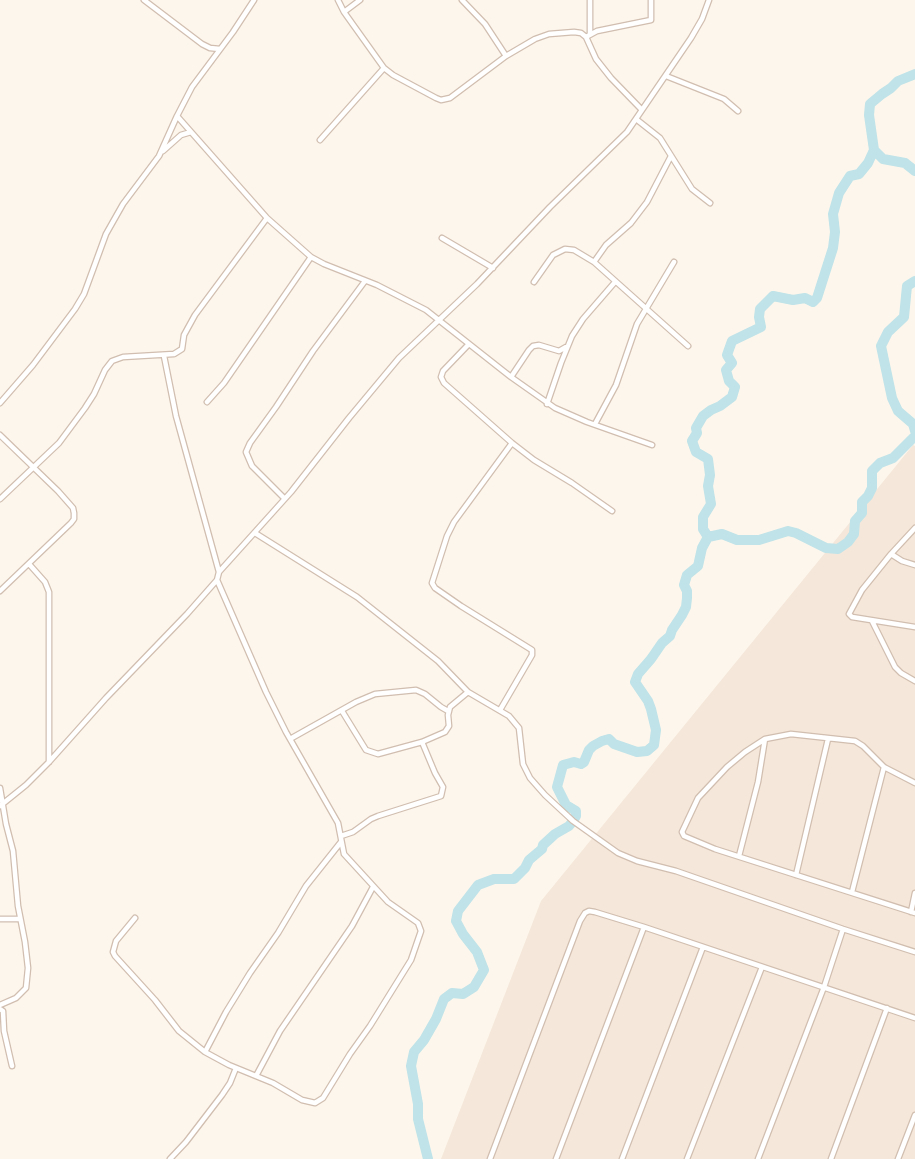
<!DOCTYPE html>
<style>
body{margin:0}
canvas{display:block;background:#fdf6ec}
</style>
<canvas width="915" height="1159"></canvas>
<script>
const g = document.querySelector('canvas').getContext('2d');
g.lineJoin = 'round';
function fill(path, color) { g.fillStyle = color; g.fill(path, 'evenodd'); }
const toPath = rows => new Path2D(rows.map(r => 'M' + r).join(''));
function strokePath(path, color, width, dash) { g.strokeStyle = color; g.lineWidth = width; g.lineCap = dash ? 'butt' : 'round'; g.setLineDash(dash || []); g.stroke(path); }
const residential = toPath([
 [913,445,915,446,915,1159,441,1159,541,901]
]);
const river = toPath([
 [915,74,898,81,891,88,882,94,870,104,869,115,874,150,883,159,905,163,915,171],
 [915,281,907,286,904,317,888,332,881,346,892,398,898,411,913,424,915,431],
 [708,537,703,529,703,517,711,504,708,486,710,475,708,459,696,452,692,441,697,433,696,428,703,416,711,410,720,406,732,397,735,387,729,381,726,370,732,363,727,355,732,341,761,327,759,317,760,309,773,296,793,300,805,298,813,302,817,298,833,248,835,232,833,214,839,193,850,176,859,174,868,163,874,150],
 [428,1159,418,1119,418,1104,411,1066,414,1052,424,1040,436,1019,444,999,452,993,463,994,474,987,484,970,477,952,463,934,456,921,458,911,478,885,494,879,514,879,525,868,529,860,542,849,543,845,555,834,569,826,573,821,576,816,576,811,566,805,557,787,563,765,574,762,581,764,584,762,589,750,593,746,602,741,609,739,614,744,637,752,647,751,654,745,656,730,651,709,648,701,635,682,638,674,651,659,662,643,670,636,672,630,682,615,686,607,687,598,687,591,684,585,687,575,698,566,702,548,708,537,722,534,737,540,759,540,788,531,796,533,826,548,838,549,848,542,854,534,855,521,862,513,862,502,868,496,872,488,872,471,880,463,893,458,915,436]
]);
const minor = toPath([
 [144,0,202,44,210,48,220,49],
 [338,0,344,12,384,68,393,75,436,98,441,100,450,98,506,56,535,39,549,34,574,32,581,33,586,37,596,59,611,78,642,110],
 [462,0,485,24,506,56],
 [344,12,360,0],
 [590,34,590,0],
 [586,37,597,31,651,20,651,0],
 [666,76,724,99,738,111],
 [177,116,267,218,311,257,324,264,377,285,426,310,511,377,555,408,587,422,652,445],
 [636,119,660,138,692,189,710,203],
 [320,140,384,68],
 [163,151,181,135,191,132],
 [442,238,493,268],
 [594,262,606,245,631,223,647,202,671,156],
 [534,282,553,255,565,249,574,250,594,262,688,346],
 [468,345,443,371,441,377,444,383,512,443,534,460,572,483,612,511],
 [164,356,176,416,219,572],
 [511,377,529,350,533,346,539,345,559,351,566,347],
 [207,402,224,383,311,257],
 [0,403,33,365,75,309,84,294,106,234,123,204,159,156,177,116,192,87,233,32,254,0],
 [547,404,561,363,572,336,583,319,615,282],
 [595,424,616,385,637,324,674,262],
 [0,435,58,491,73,508,74,513,74,519,71,523,0,591],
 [284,498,252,466,246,452,250,443,276,407,313,351,365,281],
 [0,499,59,443,85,408,94,394,105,370,112,361,123,357,174,354,182,349,184,335,195,315,267,218],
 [915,528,891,554,862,590,849,614,852,617,915,627],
 [255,533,357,597,438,661,468,692,509,716,519,728,523,764,530,778,545,795,573,821,618,853,637,861,676,871,843,929,915,952],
 [891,554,902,561,915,565],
 [29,564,45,582,49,592,49,762],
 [872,621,895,667,901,673,915,681],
 [500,710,532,655,532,650,461,606,435,588,432,583,447,536,454,522,512,443],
 [342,711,366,750,378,754,422,742,445,732,449,726,448,715,450,707,468,692],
 [290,739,356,702,375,694,416,690,425,694,441,707,448,711],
 [915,783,884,767,863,746,855,741,791,734,765,739,745,752,727,767,698,798,682,832,684,836,715,849,915,913],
 [0,788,6,824,13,851,18,906,25,942,28,968,26,988,16,998,0,1005],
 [0,806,26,785,49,762,106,698,187,614,217,580,219,572,291,492,349,418,399,358,477,284,550,207,627,132,691,38,702,19,709,0],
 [341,836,353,832,371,819,378,816,441,796,443,787,435,773,422,742],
 [739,856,758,782,765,739],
 [796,875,828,739],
 [852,892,884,767],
 [911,912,915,893],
 [135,918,116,941,113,952,115,956,155,1000,179,1031,205,1052,229,1065,273,1083,302,1100,315,1103,323,1098,350,1054,370,1026,411,960,421,931,418,923,388,902,344,854,338,823,286,732,266,692,217,580],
 [0,919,20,919],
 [0,1009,3,1011,4,1031,12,1066],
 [205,1052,226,1012,250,973,278,933,306,886,341,842],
 [256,1076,280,1031,352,926,373,887],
 [170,1159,186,1142,222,1095,230,1083,236,1068],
 [490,1159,580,921,585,913,589,911,595,912,644,927,915,1018],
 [556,1159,644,927],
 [622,1159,703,947],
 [687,1159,762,967],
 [758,1159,824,987,843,929],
 [831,1159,887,1008],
 [898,1159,915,1115]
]);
fill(residential, '#f5e8da');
strokePath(river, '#bfe3e8', 10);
strokePath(minor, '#d1beb0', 7);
strokePath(minor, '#fff', 4.5);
</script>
